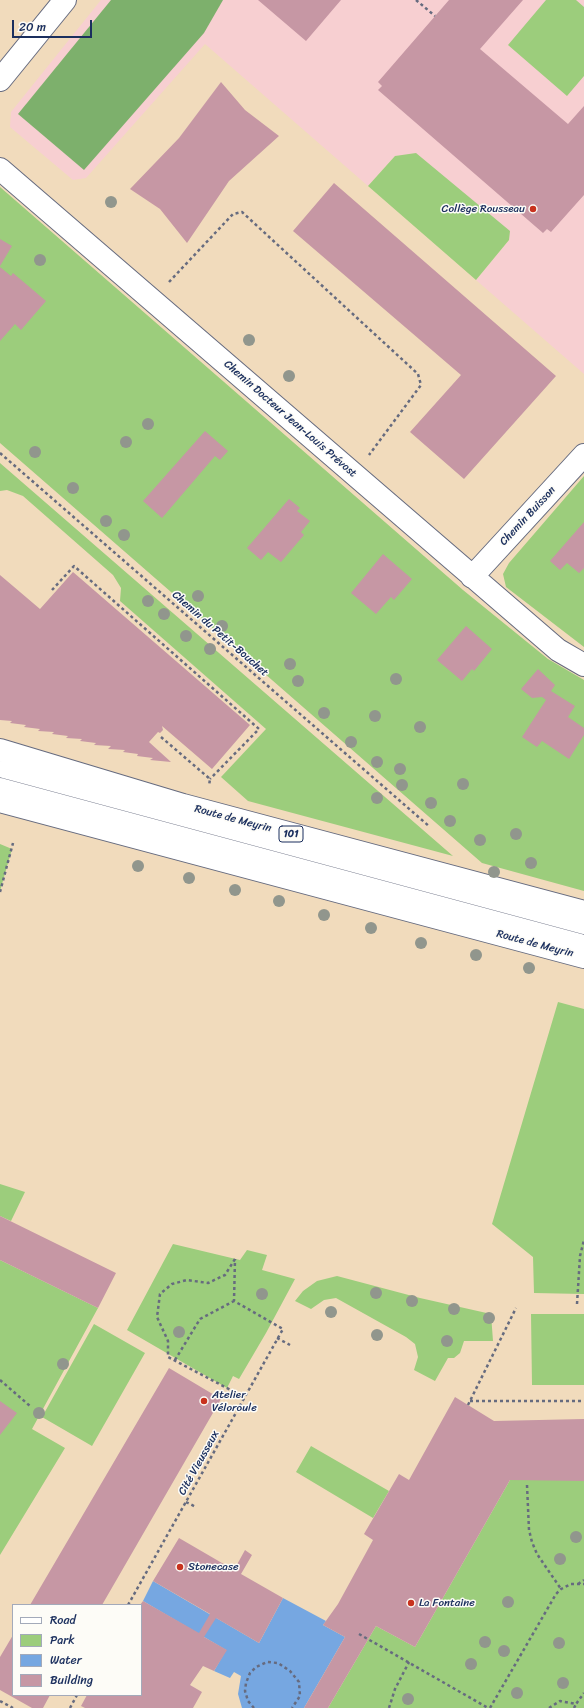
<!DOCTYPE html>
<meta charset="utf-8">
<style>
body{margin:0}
#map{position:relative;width:584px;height:1708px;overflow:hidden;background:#f1dbbc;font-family:Sriracha,sans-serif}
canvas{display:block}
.legend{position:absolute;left:12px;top:1604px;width:130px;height:92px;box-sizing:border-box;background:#fdfcf7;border:1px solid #a3aaba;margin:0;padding:5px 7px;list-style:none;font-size:12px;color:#1b2f5e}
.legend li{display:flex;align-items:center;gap:8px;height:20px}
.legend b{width:20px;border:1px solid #a3aaba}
.scale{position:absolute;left:12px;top:20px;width:80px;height:18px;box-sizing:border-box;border:2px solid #1b2f5e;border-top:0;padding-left:5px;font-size:12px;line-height:14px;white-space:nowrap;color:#1b2f5e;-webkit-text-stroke:3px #fdfcf7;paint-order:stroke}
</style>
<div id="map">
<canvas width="584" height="1708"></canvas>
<ul class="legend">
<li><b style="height:5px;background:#fff"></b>Road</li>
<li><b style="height:11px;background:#9ccd7c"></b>Park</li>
<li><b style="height:11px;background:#76a7e1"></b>Water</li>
<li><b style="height:11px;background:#c697a4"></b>Building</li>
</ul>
<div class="scale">20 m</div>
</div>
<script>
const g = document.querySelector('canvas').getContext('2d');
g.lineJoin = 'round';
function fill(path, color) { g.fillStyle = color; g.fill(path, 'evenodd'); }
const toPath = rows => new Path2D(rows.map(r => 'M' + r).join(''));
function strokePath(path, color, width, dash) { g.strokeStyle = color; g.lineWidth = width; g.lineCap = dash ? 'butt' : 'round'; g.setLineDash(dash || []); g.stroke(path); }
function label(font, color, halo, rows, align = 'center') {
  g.font = font + ' Sriracha,sans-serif'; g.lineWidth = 3; g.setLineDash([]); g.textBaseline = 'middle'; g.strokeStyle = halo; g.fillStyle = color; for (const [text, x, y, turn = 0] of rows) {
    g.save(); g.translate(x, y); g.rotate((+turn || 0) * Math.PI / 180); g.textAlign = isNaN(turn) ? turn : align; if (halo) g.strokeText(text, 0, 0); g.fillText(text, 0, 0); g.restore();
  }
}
const built = toPath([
 [101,0,584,0,584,374,476,280,509,240,395,156,368,186,205,44,86,178,73,180,10,127,11,112]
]);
const green = toPath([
 [546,0,576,0,584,7,584,76,567,96,508,45],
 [416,153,510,231,509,240,476,280,368,186,395,156],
 [0,187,463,590,548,659,584,680,584,891,482,863,0,443],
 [0,463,453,856,248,801,221,777,266,729,120,601,121,588,113,575,23,496,7,490,0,491],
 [584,476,584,647,506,587,503,574,509,563],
 [0,844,12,849,0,891],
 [558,1002,584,1009,584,1294,534,1293,533,1257,492,1224],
 [0,1184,25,1192,11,1221,0,1216],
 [173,1244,240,1260,247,1250,267,1255,262,1270,295,1279,266,1333,239,1379,233,1376,227,1388,127,1330],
 [0,1260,98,1308,32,1429,65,1448,0,1555],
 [337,1276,420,1298,491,1314,493,1341,464,1341,460,1353,454,1358,448,1358,435,1381,414,1370,418,1357,415,1344,406,1337,336,1298,324,1300,311,1309,295,1301,303,1291,317,1281],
 [531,1314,584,1314,584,1385,532,1385],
 [94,1324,145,1353,92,1446,42,1417],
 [311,1446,389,1491,373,1518,296,1472],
 [510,1480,584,1480,584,1708,328,1708,376,1626,415,1647]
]);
const forest = toPath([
 [111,0,223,0,204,33,84,170,18,114]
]);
const water = toPath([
 [153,1581,259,1643,283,1598,326,1621,323,1625,345,1637,304,1708,242,1708,238,1694,241,1676,234,1672,230,1678,214,1671,226,1650,143,1601]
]);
const building = toPath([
 [258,0,341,0,306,41],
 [449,0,523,0,480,49,568,124,584,106,584,195,551,232,547,229,543,233,378,90,382,86,378,82],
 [221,82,245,110,279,136,229,181,187,243,160,209,130,189,179,138],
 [334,183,556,376,464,479,410,432,461,375,293,231],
 [0,239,12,246,0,266],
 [0,267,11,276,13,273,46,301,21,330,15,324,0,341],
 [205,431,228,451,220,460,215,456,162,518,143,501],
 [289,499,300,508,297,511,310,521,301,532,304,535,281,562,268,552,261,560,247,548],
 [584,522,584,568,579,573,567,563,560,570,550,561],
 [383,554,412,579,394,600,391,597,376,614,351,593],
 [73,572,250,725,212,769,162,726,163,730,160,733,158,732,149,742,171,762,150,760,153,758,137,756,138,754,123,752,125,750,108,749,111,746,94,745,96,743,80,741,82,739,66,738,68,736,52,734,54,732,38,731,40,729,24,727,26,725,10,723,12,721,0,720,0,575,40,609],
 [466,626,492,649,474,671,472,669,462,681,437,660],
 [538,669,555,685,551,691,575,706,568,717,584,728,584,735,569,759,542,741,537,747,522,737,546,700,542,697,532,698,521,689],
 [0,1216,116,1273,98,1308,0,1260],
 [169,1368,221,1399,102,1605,30,1605],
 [455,1397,494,1421,584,1419,584,1481,510,1480,415,1647,376,1626,328,1708,304,1708,345,1637,323,1625,338,1604,373,1540,364,1534,399,1474,409,1480],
 [0,1401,17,1413,0,1435],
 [179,1538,234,1570,245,1550,252,1555,241,1574,283,1598,259,1643,216,1618,204,1637,227,1650,214,1671,203,1666,190,1685,202,1692,193,1708,85,1708,81,1706,87,1695,141,1695,140,1605,143,1601,199,1633,210,1614,153,1581],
 [13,1635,13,1695,50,1695,43,1708,32,1708,0,1690,0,1657]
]);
const path = toPath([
 [416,0,435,16],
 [169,282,233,214,242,212,418,374,421,385,369,455],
 [0,453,430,827],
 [52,590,74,566,259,729,210,779],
 [161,737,210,779,209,786],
 [0,892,13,843],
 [235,1259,225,1275,208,1283,187,1280,172,1284,160,1294,157,1317,168,1341,168,1357,244,1397],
 [577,1304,580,1256,584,1240],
 [277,1338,290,1345],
 [175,1360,200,1319,234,1301],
 [0,1380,30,1406],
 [470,1401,584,1401],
 [468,1405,516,1308],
 [527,1485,529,1530,532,1542,537,1554,561,1589],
 [186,1502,196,1507],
 [578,1584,584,1580],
 [128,1605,283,1329,234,1301,235,1259],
 [359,1634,488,1708],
 [0,1701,13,1708],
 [70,1708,77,1695],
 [254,1708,248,1701,245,1691,246,1683,250,1673,256,1667,267,1662,278,1663,290,1671,299,1682,300,1696,292,1708],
 [389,1708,395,1689,409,1662],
 [490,1708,556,1594,561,1589,571,1584,584,1584],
 [549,1708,560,1701,576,1704,584,1693],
 [574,1708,576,1704]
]);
const lane = toPath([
 [0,769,584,926],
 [0,786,584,943]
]);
const street = toPath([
 [0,169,558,650,584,665],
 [472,577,584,455]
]);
const secondary = toPath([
 [0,80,65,0]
]);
const primary = toPath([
 [0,750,183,805,584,912],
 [0,801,584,957]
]);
const trees = [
 [111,202],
 [40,260],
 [249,340],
 [289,376],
 [148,424],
 [126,442],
 [35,452],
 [73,488],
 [106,521],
 [124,535],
 [198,596],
 [148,601],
 [164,614],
 [222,626],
 [186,636],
 [210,649],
 [290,664],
 [396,679],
 [298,681],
 [324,713],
 [375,716],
 [420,727],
 [351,742],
 [377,762],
 [400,769],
 [463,784],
 [402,785],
 [377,798],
 [431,803],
 [450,821],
 [516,834],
 [480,840],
 [531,863],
 [138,866],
 [494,872],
 [189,878],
 [235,890],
 [279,901],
 [324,915],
 [371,928],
 [421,943],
 [476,955],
 [529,968],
 [376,1293],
 [262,1294],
 [412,1301],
 [454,1309],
 [331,1312],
 [489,1318],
 [179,1332],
 [377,1335],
 [447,1341],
 [63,1364],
 [39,1413],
 [576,1537],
 [560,1559],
 [508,1602],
 [485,1642],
 [559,1643],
 [504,1651],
 [471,1664],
 [563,1683],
 [517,1693],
 [408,1699]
];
const markers = [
 [533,209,4,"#c8321e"],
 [204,1401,4,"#c8321e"],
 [180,1567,4,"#c8321e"],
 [411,1603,4,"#c8321e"]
];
const shields = [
 [291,834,24]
];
const shieldNames = [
 ["101",291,834]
];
const poiNames = [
 ["Collège Rousseau",525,209,"right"],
 ["Atelier",212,1395],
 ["Véloroule",212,1408],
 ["Stonecase",188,1567],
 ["La Fontaine",419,1603]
];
const streetNames = [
 ["Chemin Docteur Jean-Louis Prévost",290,419,41],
 ["Chemin Buisson",528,516,-47],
 ["Chemin du Petit-Bouchet",220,634,41],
 ["Route de Meyrin",233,819,15],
 ["Route de Meyrin",535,944,15],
 ["Cité Vieusseux",199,1463,-61]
];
fill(built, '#f7cfd1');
fill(green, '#9ccd7c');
fill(forest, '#7db06c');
fill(water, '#76a7e1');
fill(building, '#c697a4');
strokePath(lane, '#666b7f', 18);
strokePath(street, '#666b7f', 24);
strokePath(secondary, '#666b7f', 24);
strokePath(primary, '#666b7f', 24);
strokePath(path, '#666b7f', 2.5, [3, 3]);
strokePath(lane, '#fff', 16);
strokePath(street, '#fff', 22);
strokePath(secondary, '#fff', 22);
strokePath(primary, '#fff', 22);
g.fillStyle = '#91968d';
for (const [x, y] of trees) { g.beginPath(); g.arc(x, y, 6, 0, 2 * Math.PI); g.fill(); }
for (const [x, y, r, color] of markers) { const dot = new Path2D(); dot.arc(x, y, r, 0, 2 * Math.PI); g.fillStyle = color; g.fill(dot); strokePath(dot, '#fdfcf7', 1.5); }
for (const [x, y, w] of shields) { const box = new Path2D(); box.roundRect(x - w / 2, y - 8, w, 16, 3); g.fillStyle = '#fdfcf7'; g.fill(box); strokePath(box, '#1b2f5e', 1); }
label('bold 10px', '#1b2f5e', null, shieldNames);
label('11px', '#1b2f5e', '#fdfcf7', poiNames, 'left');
label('11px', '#1b2f5e', '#fdfcf7', streetNames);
</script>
